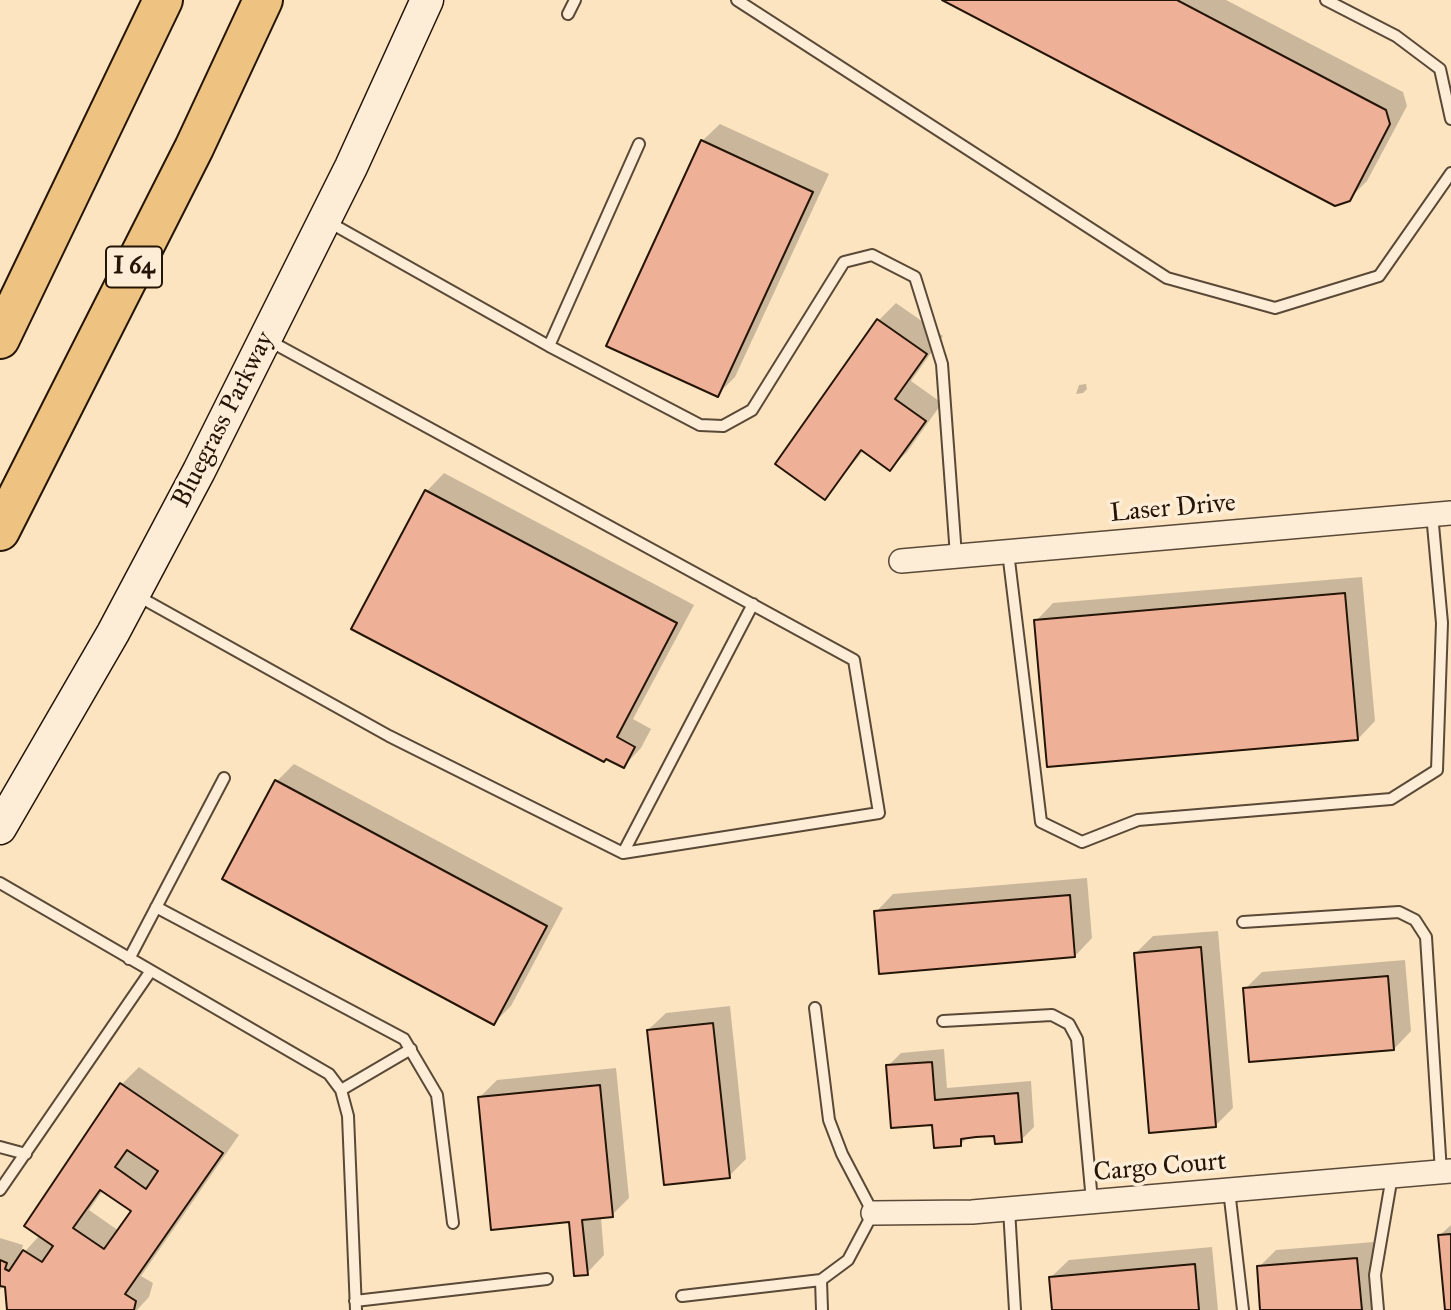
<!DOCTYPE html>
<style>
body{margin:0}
canvas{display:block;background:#fce4c1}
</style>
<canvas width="1451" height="1310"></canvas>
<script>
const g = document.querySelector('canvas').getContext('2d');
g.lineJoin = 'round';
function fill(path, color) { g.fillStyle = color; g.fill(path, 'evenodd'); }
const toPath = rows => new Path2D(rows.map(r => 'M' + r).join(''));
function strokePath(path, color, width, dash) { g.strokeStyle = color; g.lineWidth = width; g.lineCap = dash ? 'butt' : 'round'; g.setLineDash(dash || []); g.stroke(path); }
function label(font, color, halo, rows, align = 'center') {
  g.font = font + ' "IM FELL Great Primer",serif'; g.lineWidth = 7; g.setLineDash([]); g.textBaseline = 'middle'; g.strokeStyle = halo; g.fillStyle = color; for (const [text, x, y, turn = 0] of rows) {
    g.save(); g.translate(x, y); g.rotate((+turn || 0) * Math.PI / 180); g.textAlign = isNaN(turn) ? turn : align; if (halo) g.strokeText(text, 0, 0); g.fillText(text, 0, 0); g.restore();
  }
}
const shadow = toPath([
 [946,0,1226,0,1403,92,1407,106,1367,181,1349,199],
 [720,124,829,174,735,377,717,395,702,141],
 [896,303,943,336,911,381,942,403,907,452,890,469,864,450,825,497,879,320],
 [1086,384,1087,389,1083,393,1076,394,1079,385],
 [444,473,694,605,633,719,651,729,641,748,624,766,354,628,427,491],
 [1362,577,1375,721,1358,739,1036,621,1053,603],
 [294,764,563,908,511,1006,494,1023,225,879,277,781],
 [1087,878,1092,938,1075,956,876,912,893,894],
 [1218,931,1233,1108,1215,1126,1135,954,1153,936],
 [1405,960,1411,1031,1394,1049,1245,989,1262,972],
 [730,1006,746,1159,729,1176,648,1030,666,1013],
 [944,1049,947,1088,1031,1081,1034,1127,1021,1140,996,1134,969,1136,961,1144,934,1123,888,1066,901,1053],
 [139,1067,239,1135,141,1276,153,1283,149,1297,137,1310,9,1310,6,1285,0,1289,0,1238,23,1245,19,1258,40,1235,121,1085],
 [103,1190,133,1211,119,1231,89,1210],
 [616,1068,629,1198,612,1215,601,1217,604,1255,587,1273,570,1220,480,1097,497,1080],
 [1451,1225,1451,1310,1447,1310,1440,1235],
 [1374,1242,1380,1310,1262,1310,1259,1267,1276,1250],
 [1212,1247,1218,1310,1054,1310,1051,1277,1069,1260]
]);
const building = toPath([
 [942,0,1177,0,1386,110,1390,124,1350,201,1335,206,942,0],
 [701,140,813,192,718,397,606,346,701,140],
 [877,319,927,354,895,399,926,421,890,471,861,450,825,500,775,464,877,319],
 [425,490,677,623,617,737,635,747,624,768,606,759,604,762,351,629,425,490],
 [1345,593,1358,740,1047,767,1034,620,1345,593],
 [275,780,547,926,494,1025,222,879,275,780],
 [1070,895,1075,957,879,974,874,911,1070,895],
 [1201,947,1216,1127,1149,1133,1134,953,1201,947],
 [1388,976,1394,1050,1249,1062,1243,988,1388,976],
 [713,1023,730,1178,664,1185,647,1030,713,1023],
 [932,1062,935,1100,1018,1093,1022,1142,995,1144,994,1136,976,1137,961,1139,961,1146,934,1148,932,1125,891,1128,886,1065,932,1062],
 [120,1083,223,1153,125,1294,136,1301,134,1310,7,1310,5,1287,0,1286,0,1260,7,1263,5,1269,9,1271,23,1250,42,1262,53,1246,24,1226,120,1083],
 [127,1150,158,1171,146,1189,115,1167,127,1150],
 [100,1190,131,1211,104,1249,73,1228,100,1190],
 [600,1085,613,1217,582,1220,588,1275,574,1276,569,1222,491,1230,478,1097,600,1085],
 [1451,1234,1451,1310,1445,1310,1438,1235,1451,1234],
 [1357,1258,1362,1310,1260,1310,1257,1266,1357,1258],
 [1195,1264,1199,1310,1052,1310,1049,1277,1195,1264]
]);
const lane = toPath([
 [737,0,1167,278,1275,308,1379,276,1451,173],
 [1326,0,1396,36,1440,69,1451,119],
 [568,14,575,0],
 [327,221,549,346,639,144],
 [549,346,700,425,723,426,752,410,844,262,872,255,915,277,942,364,956,556],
 [1008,552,1041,822,1082,842,1138,820,1391,799,1437,770,1442,623,1432,514],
 [136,595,389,736,623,853,879,813,854,660,266,339],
 [623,853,753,604],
 [0,883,329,1074,341,1090,348,1116,356,1310],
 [156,907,404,1039,437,1095,453,1223],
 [1243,922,1399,912,1415,920,1426,937,1441,1172],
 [129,959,224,778],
 [943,1021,1052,1015,1069,1024,1077,1039,1092,1201],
 [341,1090,411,1049],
 [0,1147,26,1154],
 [0,1190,150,972],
 [1229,1190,1243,1310],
 [1009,1209,1015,1310],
 [821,1280,822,1310],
 [682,1296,821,1280,848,1260,873,1213,842,1154,829,1120,815,1008],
 [355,1301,547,1279],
 [1378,1310,1375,1275,1392,1176]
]);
const street = toPath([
 [901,561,1451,513],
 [873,1213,972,1212,1451,1171]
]);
const secondary = toPath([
 [0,828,113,633,199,471,351,167,427,0]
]);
const highway = toPath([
 [0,339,163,0],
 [0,531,194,148,263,0]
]);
const shields = [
 [134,267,56]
];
const shieldNames = [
 ["I 64",134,267]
];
const streetNames = [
 ["Bluegrass Parkway",224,420,-63],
 ["Laser Drive",1173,509,-5],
 ["Cargo Court",1160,1168,-5]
];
fill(shadow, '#0003');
fill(building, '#efb098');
strokePath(building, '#241507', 2);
strokePath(lane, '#5a4936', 14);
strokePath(street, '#5a4936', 26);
strokePath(secondary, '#241507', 35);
strokePath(highway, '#241507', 42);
strokePath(lane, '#fdedd7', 10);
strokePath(street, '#fdedd7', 23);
strokePath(secondary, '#fdedd7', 32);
strokePath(highway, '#eec280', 38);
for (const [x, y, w] of shields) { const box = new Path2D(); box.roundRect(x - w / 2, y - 20.5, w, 41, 5); g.fillStyle = '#fdedd7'; g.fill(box); strokePath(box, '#241507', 2); }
label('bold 24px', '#241507', null, shieldNames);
label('26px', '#241507', '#fdedd7', streetNames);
</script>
